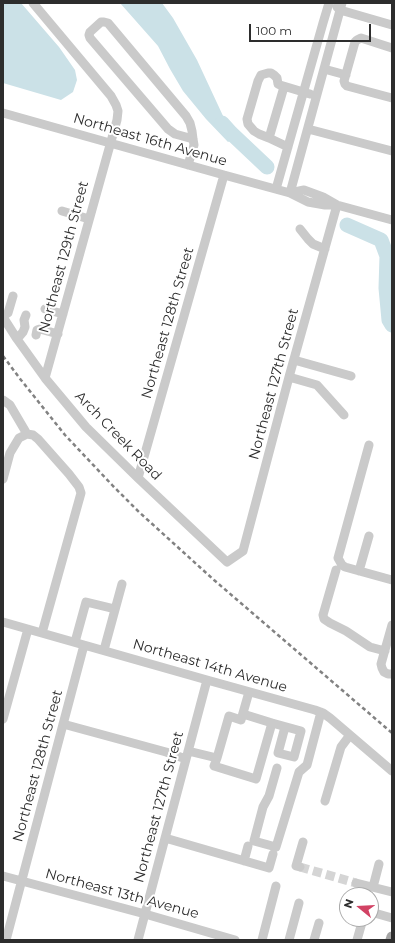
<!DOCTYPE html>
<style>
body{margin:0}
#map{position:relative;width:395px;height:943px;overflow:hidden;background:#fff;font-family:Montserrat,sans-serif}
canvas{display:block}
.frame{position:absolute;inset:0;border:4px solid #2d2d2d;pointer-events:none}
.north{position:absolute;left:339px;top:887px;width:40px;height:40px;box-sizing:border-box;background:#fff;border:1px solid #ababab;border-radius:50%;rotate:288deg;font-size:11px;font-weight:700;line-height:16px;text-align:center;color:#2d2d2d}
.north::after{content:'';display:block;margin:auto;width:14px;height:18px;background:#d24264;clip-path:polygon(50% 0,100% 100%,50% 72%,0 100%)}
.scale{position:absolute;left:249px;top:24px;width:122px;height:18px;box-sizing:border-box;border:2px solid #2d2d2d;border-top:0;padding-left:5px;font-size:12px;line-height:14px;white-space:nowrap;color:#2d2d2d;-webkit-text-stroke:3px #fff;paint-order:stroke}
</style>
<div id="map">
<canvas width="395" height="943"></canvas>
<div class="frame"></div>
<div class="north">N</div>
<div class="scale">100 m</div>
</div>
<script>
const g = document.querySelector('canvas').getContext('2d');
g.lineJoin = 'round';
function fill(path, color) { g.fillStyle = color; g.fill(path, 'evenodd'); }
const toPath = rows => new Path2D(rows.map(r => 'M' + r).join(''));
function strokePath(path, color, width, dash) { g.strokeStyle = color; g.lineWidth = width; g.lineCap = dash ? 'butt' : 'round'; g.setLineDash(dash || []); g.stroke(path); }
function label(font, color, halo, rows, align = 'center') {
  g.font = font + ' Montserrat,sans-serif'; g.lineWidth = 4; g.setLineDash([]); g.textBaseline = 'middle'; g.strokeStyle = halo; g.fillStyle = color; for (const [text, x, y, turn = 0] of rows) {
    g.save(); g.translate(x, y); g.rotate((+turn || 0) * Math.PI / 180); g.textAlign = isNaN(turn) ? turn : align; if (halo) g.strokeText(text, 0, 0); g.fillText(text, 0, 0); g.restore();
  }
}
const water = toPath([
 [3,3,21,3,59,47,75,70,77,80,73,92,61,100,3,83],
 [120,3,162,3,173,18,197,60,224,118,238,136,228,142,206,119,183,91,170,69,158,46]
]);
const river = toPath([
 [222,123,231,133,267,167],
 [347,225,381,240,387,256,386,288,389,320,392,325]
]);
const minorTunnel = toPath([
 [300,867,356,883]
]);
const minor = toPath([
 [33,3,111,96,116,105,118,111,117,120,45,378],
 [337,7,340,10,347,12,392,25],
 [392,48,361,38,357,40,355,42,344,81,345,84,347,86,392,98],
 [324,69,346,75],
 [3,113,224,175,290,193,308,202,325,205,337,205],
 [308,129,392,151],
 [269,138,284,87],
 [288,147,269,138,259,134,254,131,248,124,247,119,258,81,261,75,268,73,271,73,274,75,277,78,278,84,280,85,310,94],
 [188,165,194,145,193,139,192,131,190,123,186,116,108,23,104,22,101,22,90,32,89,35,90,38,168,129,175,134,193,139],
 [276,189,323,23,329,3],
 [290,193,342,3],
 [290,193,304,190,323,197,337,205,392,220],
 [62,211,89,219],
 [300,229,308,239,313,244,325,249],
 [45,309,63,314],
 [3,316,8,313,13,296],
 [3,317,17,339,45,378,86,427,138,478,227,562,243,551,289,377,337,205],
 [36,335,37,330,40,329,58,334],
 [17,339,23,332,25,327,24,320,26,315],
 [294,360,351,376],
 [289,377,317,385,344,415],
 [3,400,10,405,27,434],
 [369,445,338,558,342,565,345,567,392,580],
 [138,478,224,175],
 [3,479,10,453,19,438,27,434,33,435,38,439,69,474,79,487,81,493,42,633],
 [336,570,323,615,324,619,330,623,346,631,370,647,385,651],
 [359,571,369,536],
 [3,622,207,680,315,710,323,713,330,718,392,771],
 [392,625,381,664,382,668,384,672,388,674,392,674],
 [75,642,86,602,115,609],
 [104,650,122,584],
 [3,719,28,629],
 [272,723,301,731,294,757,278,753,285,727],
 [63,724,166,752,186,759],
 [188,751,217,758,229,716,241,720,249,692],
 [217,758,214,766,256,779,272,723,243,714],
 [277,768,269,796,263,807,254,841,276,847,299,772,307,765,321,712],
 [325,801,341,747,350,735],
 [165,838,269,868,273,854],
 [244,861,248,846],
 [300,867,296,866,303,842],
 [3,876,145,914,235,940],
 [356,883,392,892],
 [373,887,379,864],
 [371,912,392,918],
 [6,940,84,645],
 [138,940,207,680],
 [262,940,276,886],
 [289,940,299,903],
 [314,940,319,923],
 [357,940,363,919]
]);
const major = toPath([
 [391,940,392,937]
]);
const rail = toPath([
 [3,356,21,380,65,435,113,486,139,512,214,580,392,733]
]);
const streetNames = [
 ["Northeast 16th Avenue",150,140,16],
 ["Northeast 129th Street",64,257,-75],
 ["Northeast 128th Street",168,323,-74],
 ["Northeast 127th Street",274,384,-75],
 ["Arch Creek Road",118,436,46],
 ["Northeast 14th Avenue",210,666,16],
 ["Northeast 128th Street",38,766,-75],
 ["Northeast 127th Street",159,807,-75],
 ["Northeast 13th Avenue",122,894,15]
];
fill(water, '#cbe1e7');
strokePath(river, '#cbe1e7', 15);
strokePath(minorTunnel, '#d5d5d5', 9, [9, 4.5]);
strokePath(minor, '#cacaca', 9);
strokePath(major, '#a5a5a5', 11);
strokePath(rail, '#828282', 2.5, [4, 3]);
label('14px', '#2d2d2d', '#fff', streetNames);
</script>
